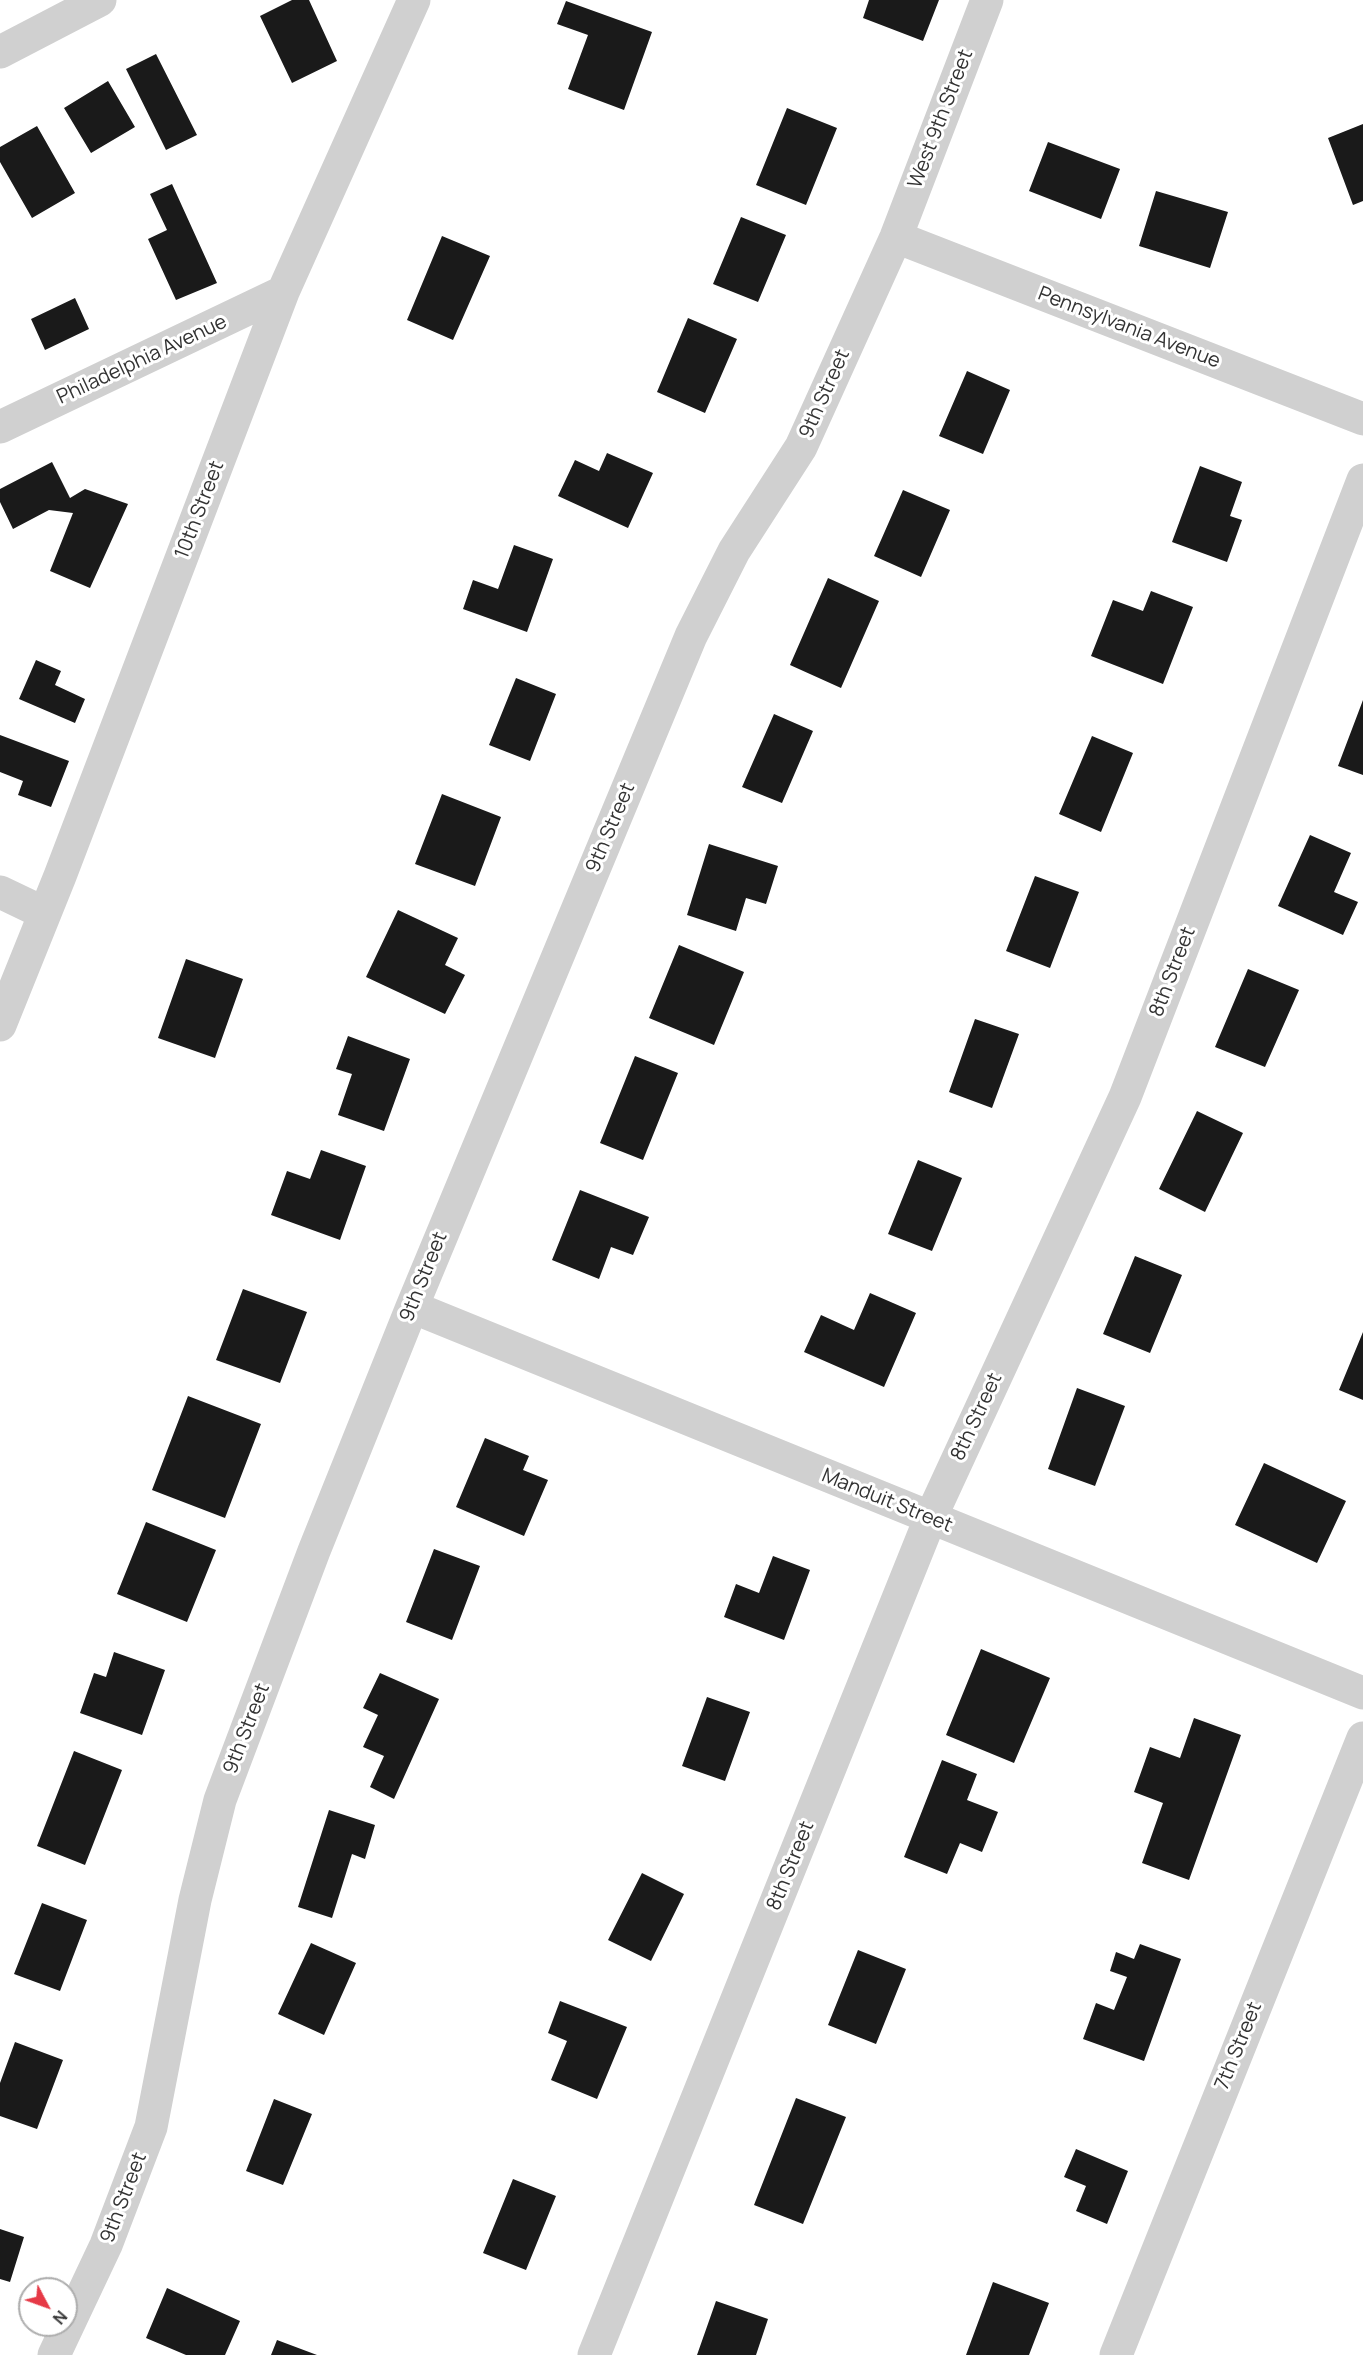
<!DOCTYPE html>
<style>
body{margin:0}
#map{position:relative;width:1363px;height:2355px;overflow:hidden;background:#fff;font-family:Manrope,sans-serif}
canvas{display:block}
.north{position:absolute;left:18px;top:2277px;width:60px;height:60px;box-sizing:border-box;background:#fff;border:2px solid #adadad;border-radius:50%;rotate:131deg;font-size:16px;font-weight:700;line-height:24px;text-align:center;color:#333}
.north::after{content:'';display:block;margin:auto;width:21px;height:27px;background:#e63946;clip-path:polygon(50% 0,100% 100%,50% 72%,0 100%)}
</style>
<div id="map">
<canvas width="1363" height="2355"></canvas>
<div class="north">N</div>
</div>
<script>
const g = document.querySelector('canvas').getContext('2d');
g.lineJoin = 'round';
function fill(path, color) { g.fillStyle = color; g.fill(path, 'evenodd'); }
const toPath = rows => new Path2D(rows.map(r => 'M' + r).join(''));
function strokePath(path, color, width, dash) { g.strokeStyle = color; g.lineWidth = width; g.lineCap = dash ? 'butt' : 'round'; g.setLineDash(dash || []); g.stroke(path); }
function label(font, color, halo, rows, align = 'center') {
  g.font = font + ' Manrope,sans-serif'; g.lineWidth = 6; g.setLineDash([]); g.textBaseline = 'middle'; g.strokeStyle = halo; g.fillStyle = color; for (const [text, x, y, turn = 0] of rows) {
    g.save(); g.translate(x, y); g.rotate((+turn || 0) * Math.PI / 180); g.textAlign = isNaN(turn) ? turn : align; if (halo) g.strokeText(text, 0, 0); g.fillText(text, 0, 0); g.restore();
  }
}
const building = toPath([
 [292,0,309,0,337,61,292,83,260,16],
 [869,0,939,0,923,41,863,18],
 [566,1,652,32,624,110,568,89,588,35,557,24],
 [156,54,197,135,166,150,126,69],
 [108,81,135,127,91,153,64,108],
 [787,108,837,128,806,205,756,185],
 [1363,124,1363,201,1353,205,1328,138],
 [37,126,75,193,32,218,0,162,0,147],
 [1048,142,1120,169,1101,219,1029,191],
 [172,184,217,283,176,300,148,239,167,230,150,194],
 [1156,191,1228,212,1210,268,1139,246],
 [741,217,786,235,758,302,713,284],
 [442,236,490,256,453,340,407,320],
 [75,298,89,329,45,350,31,319],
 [688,318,737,339,705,413,657,392],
 [967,371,1010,390,983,454,939,436],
 [607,453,653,473,628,528,558,496,575,460,599,471],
 [52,462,70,498,85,489,128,504,90,588,50,571,73,513,49,510,13,529,0,502,0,489],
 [1200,466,1242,482,1230,516,1242,520,1227,562,1172,542],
 [903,490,950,510,921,577,874,556],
 [514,545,553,559,527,632,463,609,473,580,498,589],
 [828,578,879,601,841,688,790,665],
 [1151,591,1193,607,1163,684,1091,656,1113,600,1143,611],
 [36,660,61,671,55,685,85,699,75,723,19,699],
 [516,678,556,694,530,761,489,745],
 [1363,700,1363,775,1338,766],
 [774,714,813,731,782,803,742,787],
 [0,735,69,761,51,807,18,795,23,781,0,772],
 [1092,736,1133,753,1101,832,1059,814],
 [442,794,501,817,475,886,415,864],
 [1310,835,1351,853,1334,892,1358,902,1343,935,1278,906],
 [709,844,778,866,766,904,746,898,736,931,687,915],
 [1035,876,1079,892,1050,968,1006,951],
 [398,910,458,938,445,965,465,975,445,1014,366,977],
 [679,945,744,972,714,1045,649,1018],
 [186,959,243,979,215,1058,158,1038],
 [1248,969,1299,990,1265,1067,1215,1047],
 [975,1019,1019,1034,992,1108,949,1092],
 [348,1036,410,1059,384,1131,338,1115,352,1074,336,1069],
 [635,1056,678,1073,643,1160,600,1143],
 [1197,1111,1243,1133,1205,1212,1159,1189],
 [321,1150,366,1166,340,1240,271,1215,287,1171,310,1179],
 [918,1160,962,1178,932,1251,888,1234],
 [580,1190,649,1217,633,1255,611,1247,599,1279,552,1260],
 [1135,1256,1182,1275,1150,1353,1103,1334],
 [243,1289,307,1312,280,1383,216,1360],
 [870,1293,916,1313,884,1387,804,1352,821,1315,854,1330],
 [1363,1332,1363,1400,1339,1390],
 [1077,1388,1125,1406,1095,1486,1048,1469],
 [188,1396,261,1424,225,1518,152,1490],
 [485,1438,529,1456,523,1470,548,1480,524,1536,456,1507],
 [1264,1463,1346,1501,1317,1563,1235,1525],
 [146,1522,216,1550,187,1622,117,1594],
 [434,1549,480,1566,452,1640,406,1622],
 [773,1556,810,1570,784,1640,724,1617,736,1584,759,1593],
 [981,1649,1050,1678,1014,1763,946,1735],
 [114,1652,165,1670,142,1735,80,1713,94,1673,106,1677],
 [380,1673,439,1699,394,1799,370,1787,384,1756,363,1747,378,1715,363,1708],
 [707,1697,750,1712,725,1781,682,1766],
 [1194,1718,1241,1735,1189,1880,1142,1863,1163,1803,1134,1792,1150,1747,1180,1758],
 [74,1751,122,1770,85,1865,37,1846],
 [942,1760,977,1774,967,1800,998,1812,982,1852,960,1843,947,1874,904,1857],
 [329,1810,375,1825,365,1859,352,1854,332,1918,298,1907],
 [642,1873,684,1894,651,1961,608,1940],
 [42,1903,87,1920,60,1991,14,1974],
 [311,1943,356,1963,324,2035,278,2014],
 [1140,1944,1181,1959,1144,2061,1083,2039,1096,2003,1114,2010,1127,1977,1110,1971,1116,1952,1134,1959],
 [858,1950,906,1969,876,2044,828,2025],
 [560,2001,627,2027,597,2099,551,2080,567,2041,548,2033],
 [15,2042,63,2060,37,2129,0,2116,0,2083],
 [796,2098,846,2117,803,2224,754,2205],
 [274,2099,312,2114,283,2185,246,2171],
 [1076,2149,1128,2171,1107,2224,1076,2211,1086,2186,1064,2177],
 [513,2179,556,2196,526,2270,483,2253],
 [0,2229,24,2237,10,2282,0,2279],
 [993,2282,1049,2303,1029,2355,966,2355],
 [167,2288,240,2321,225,2355,186,2355,146,2338],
 [716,2301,768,2319,756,2355,697,2355],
 [277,2340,317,2355,271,2355]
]);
const minor = toPath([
 [896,237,1363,419],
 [0,427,283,292],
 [0,892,44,913],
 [0,1025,60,876,283,292,414,0],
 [412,1307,1363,1693],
 [54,2355,106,2245,151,2127,195,1900,220,1800,314,1551,412,1307,691,636,734,551,801,447,896,237,987,0],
 [594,2355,930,1519,1125,1097,1363,480],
 [1116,2355,1363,1738]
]);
const tertiary = toPath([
 [0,52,100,0]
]);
const streetNames = [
 ["West 9th Street",941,119,-69],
 ["Pennsylvania Avenue",1129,328,21],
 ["Philadelphia Avenue",142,360,-25],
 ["9th Street",825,394,-66],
 ["10th Street",200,510,-69],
 ["9th Street",611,828,-67],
 ["8th Street",1173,972,-69],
 ["9th Street",424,1277,-68],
 ["8th Street",977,1417,-65],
 ["Manduit Street",887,1501,22],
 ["9th Street",247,1729,-69],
 ["8th Street",791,1866,-68],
 ["7th Street",1239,2046,-68],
 ["9th Street",124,2198,-69]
];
fill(building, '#1a1a1a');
strokePath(minor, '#d0d0d0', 33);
strokePath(tertiary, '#d0d0d0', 33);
label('20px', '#333', '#fff', streetNames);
</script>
